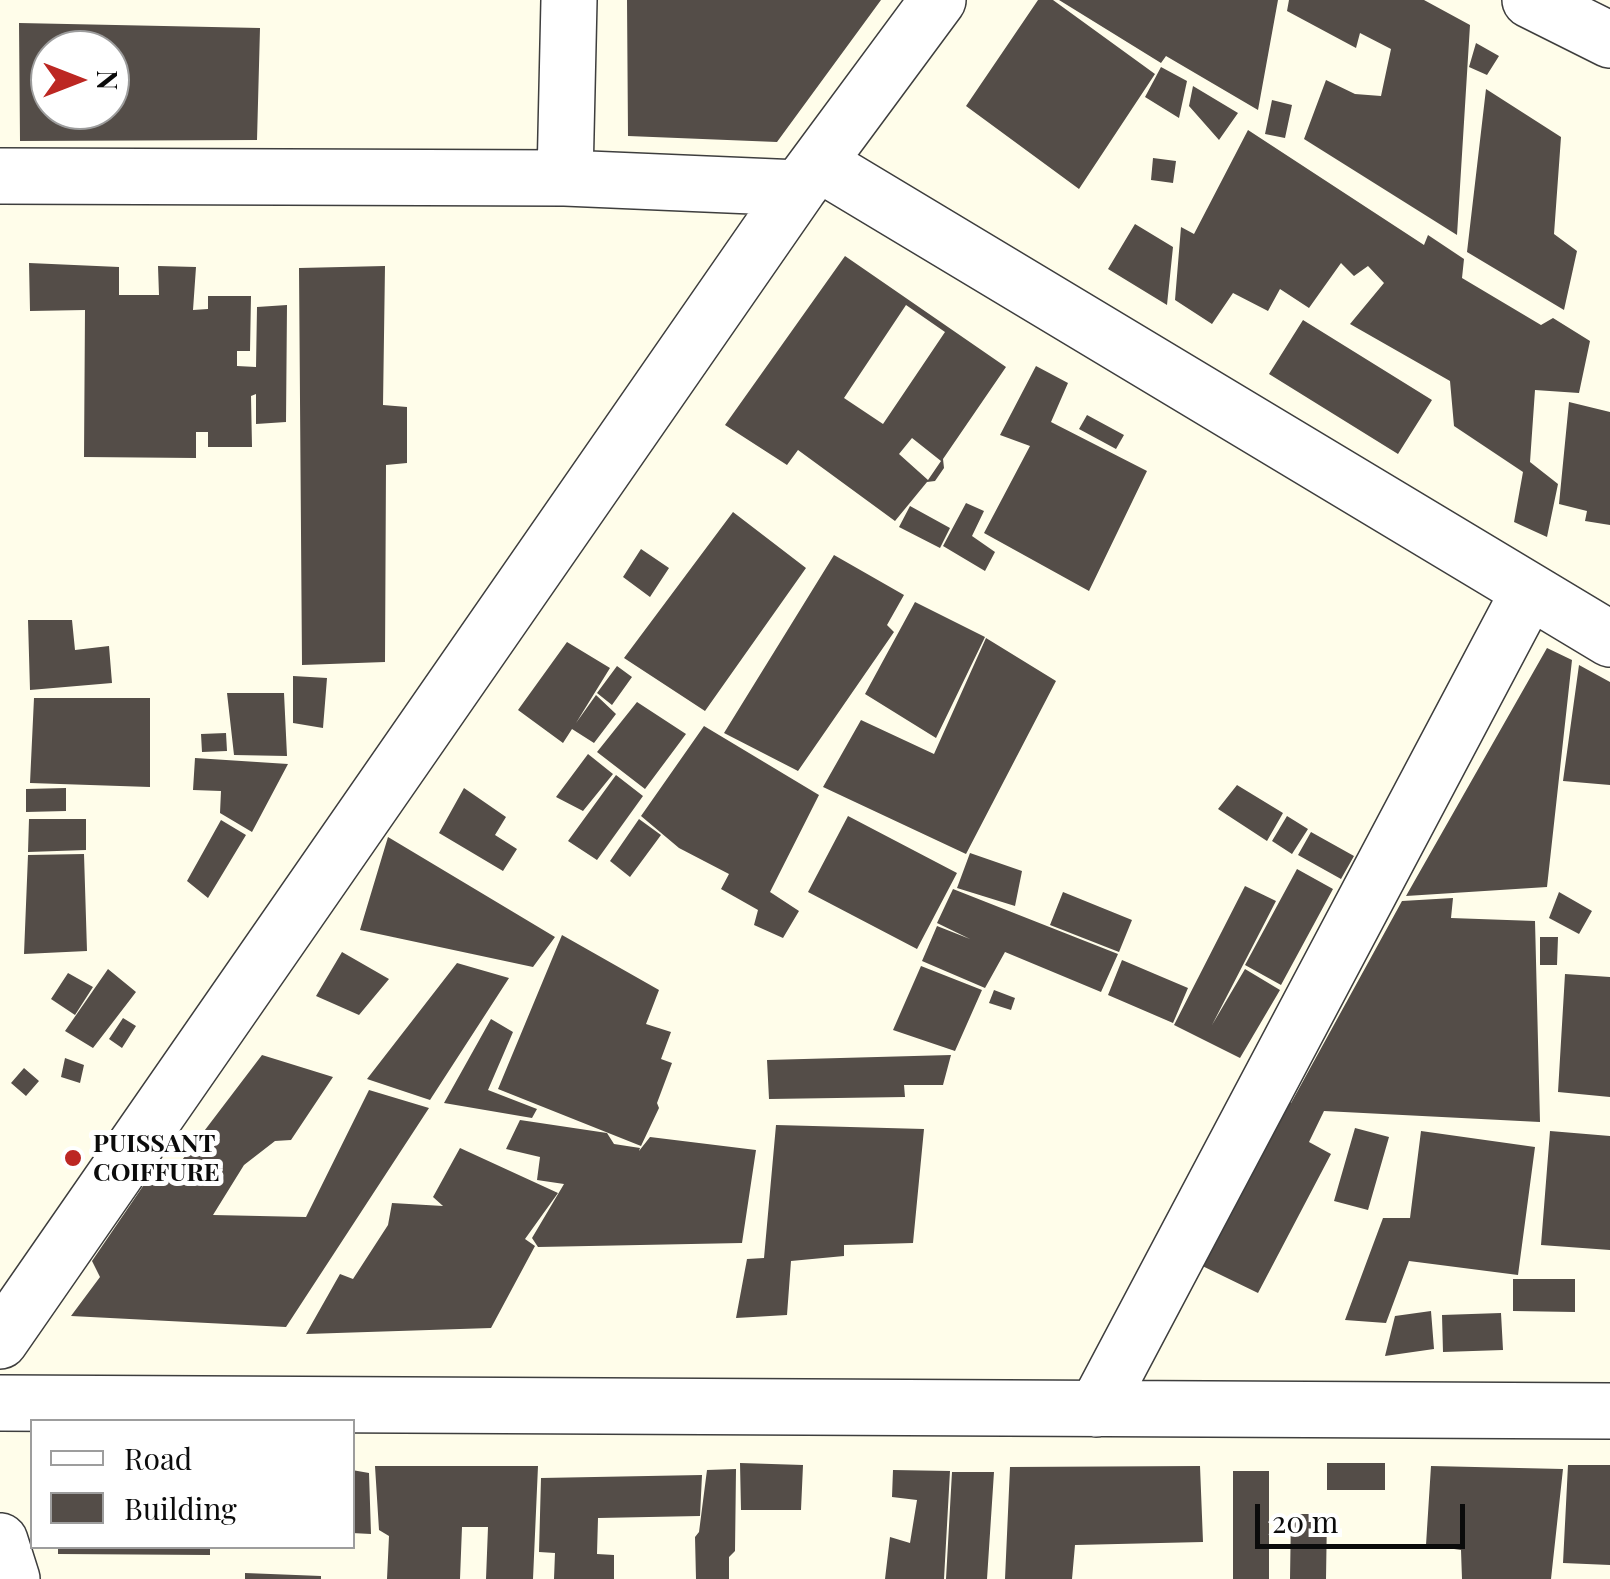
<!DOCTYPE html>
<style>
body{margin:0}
#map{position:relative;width:1610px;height:1579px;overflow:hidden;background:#fffdea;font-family:"Playfair Display",serif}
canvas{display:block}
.legend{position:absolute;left:30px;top:1419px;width:325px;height:130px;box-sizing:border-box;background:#fff;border:2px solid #9d9d9d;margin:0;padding:12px 18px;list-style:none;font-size:30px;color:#0b0b0b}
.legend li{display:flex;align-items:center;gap:20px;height:50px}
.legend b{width:50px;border:2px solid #9d9d9d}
.north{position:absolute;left:30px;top:30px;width:100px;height:100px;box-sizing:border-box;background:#fff;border:2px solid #9d9d9d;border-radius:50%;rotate:90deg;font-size:28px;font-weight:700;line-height:40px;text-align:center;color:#0b0b0b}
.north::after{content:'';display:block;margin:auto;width:35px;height:45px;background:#bc2722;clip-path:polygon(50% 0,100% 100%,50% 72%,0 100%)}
.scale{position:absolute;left:1255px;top:1504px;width:210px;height:45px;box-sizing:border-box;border:5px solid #0b0b0b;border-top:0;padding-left:12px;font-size:30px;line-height:35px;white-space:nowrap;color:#0b0b0b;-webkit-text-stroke:8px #fff;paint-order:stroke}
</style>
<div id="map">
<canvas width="1610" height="1579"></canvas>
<ul class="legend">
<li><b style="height:12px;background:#fff"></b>Road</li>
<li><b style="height:28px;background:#544d48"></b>Building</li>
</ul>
<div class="north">N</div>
<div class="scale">20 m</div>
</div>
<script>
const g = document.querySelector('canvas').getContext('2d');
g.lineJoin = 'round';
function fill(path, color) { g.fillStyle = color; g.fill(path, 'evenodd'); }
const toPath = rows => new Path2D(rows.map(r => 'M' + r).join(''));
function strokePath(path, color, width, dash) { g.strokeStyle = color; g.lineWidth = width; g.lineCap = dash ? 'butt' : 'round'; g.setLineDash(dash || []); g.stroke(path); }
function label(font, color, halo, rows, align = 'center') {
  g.font = font + ' "Playfair Display",serif'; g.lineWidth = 10; g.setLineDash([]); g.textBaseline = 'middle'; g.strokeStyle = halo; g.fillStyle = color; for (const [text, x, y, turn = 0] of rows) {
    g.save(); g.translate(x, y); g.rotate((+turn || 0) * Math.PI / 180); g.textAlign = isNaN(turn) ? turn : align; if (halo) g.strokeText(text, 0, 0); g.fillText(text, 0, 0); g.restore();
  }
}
const building = toPath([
 [627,0,881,0,777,142,628,136],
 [1038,0,1053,0,1155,74,1079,189,966,106],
 [1059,0,1278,0,1258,110,1166,56,1161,63],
 [1289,0,1424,0,1470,25,1457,235,1304,139,1326,80,1355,94,1381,96,1391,49,1360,33,1356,48,1287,11],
 [19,23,260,28,257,140,20,141],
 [50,50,110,50,110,110,50,110],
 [1476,43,1499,56,1487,75,1469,67],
 [1161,67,1187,81,1179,118,1145,97],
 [1193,86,1238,113,1219,140,1189,106],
 [1486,89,1561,137,1554,234,1577,251,1564,310,1467,252],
 [1272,100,1292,105,1285,138,1265,134],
 [1248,130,1424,245,1428,235,1464,259,1462,278,1541,325,1553,318,1590,341,1579,393,1535,390,1530,462,1558,484,1547,537,1514,522,1523,472,1454,426,1450,381,1350,324,1384,283,1368,266,1354,276,1341,263,1309,308,1280,289,1268,311,1233,293,1212,324,1175,300,1181,227,1194,234],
 [1153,158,1176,161,1173,183,1151,180],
 [1135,224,1173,247,1167,305,1108,269],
 [845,256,1006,367,943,459,944,468,935,481,927,482,895,521,798,450,787,465,725,425],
 [906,305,945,332,883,424,844,398],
 [912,438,941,461,928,480,899,454],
 [29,263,119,267,119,295,159,295,158,266,196,267,193,310,208,309,208,296,251,296,250,351,237,351,237,366,256,367,257,307,287,305,286,422,256,424,256,394,251,396,252,447,208,447,208,432,196,432,196,458,84,457,85,310,30,311],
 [385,266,383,405,407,407,407,463,386,465,385,662,302,665,299,268],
 [1303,320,1432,400,1398,454,1269,374],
 [1036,366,1068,383,1051,422,1147,471,1089,591,984,533,1030,446,1000,435],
 [1569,402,1610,412,1610,525,1585,521,1587,511,1559,504],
 [1087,415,1124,435,1116,449,1079,429],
 [966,503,984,511,972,536,995,552,985,571,943,546],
 [910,506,950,528,940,548,899,527],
 [733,512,806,568,705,711,624,658],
 [641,549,669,568,650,597,623,577],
 [834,555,904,595,887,625,894,632,798,771,724,733],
 [915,602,985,637,936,738,865,694],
 [28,620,72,620,75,650,109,646,112,683,30,690],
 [986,638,1056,681,966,854,823,787,861,720,934,754],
 [567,642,610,668,576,723,596,695,616,714,594,743,572,729,563,743,518,710],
 [1547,648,1572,660,1547,887,1406,896],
 [1579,665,1610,682,1610,785,1563,781],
 [617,666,632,677,612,705,597,693],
 [293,676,327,678,323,728,293,723],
 [227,693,284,693,287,756,234,755],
 [34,698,150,698,150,787,30,783],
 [637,702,686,734,645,789,597,752],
 [704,726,819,795,770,892,799,911,783,938,754,925,758,910,721,889,729,874,679,848,641,816],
 [226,733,227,751,202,752,201,734],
 [588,754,613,774,583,811,556,797],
 [195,758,288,764,252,832,220,813,221,791,193,790],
 [616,775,643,796,597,860,568,841],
 [1237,785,1283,813,1267,841,1218,809],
 [66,788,66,811,26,812,26,789],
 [464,788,506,817,495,835,517,849,503,871,439,833],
 [848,816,957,873,917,949,808,892],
 [1287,816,1308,829,1292,854,1272,841],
 [29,819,86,819,86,850,28,852],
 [639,819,661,835,630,877,610,861],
 [221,820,246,835,208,898,187,881],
 [1311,832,1354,856,1341,879,1298,855],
 [388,837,555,937,533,967,360,930],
 [970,853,1022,871,1015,906,957,888],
 [84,854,87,951,24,954,28,855],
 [1297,869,1333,889,1281,985,1245,965],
 [1245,886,1276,901,1212,1025,1245,969,1280,990,1240,1058,1174,1025],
 [953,889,1118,954,1101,992,1005,952,985,988,922,961,937,926,970,939,937,923],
 [1063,892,1132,920,1119,952,1050,925],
 [1559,892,1592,911,1579,934,1549,918],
 [1453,898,1451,918,1535,921,1540,1122,1324,1111,1309,1142,1331,1154,1258,1293,1190,1260,1285,1103,1291,1103,1402,901],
 [562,935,659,990,646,1024,671,1032,661,1059,672,1063,657,1103,659,1108,641,1146,498,1089],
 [1540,937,1558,937,1557,965,1540,965],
 [342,952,389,979,359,1015,316,996],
 [1122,960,1188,988,1173,1023,1108,995],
 [457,963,509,978,430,1100,367,1079],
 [921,966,982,990,955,1051,893,1030],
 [108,969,136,992,93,1048,65,1031],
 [68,973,93,987,75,1015,51,999],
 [1565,974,1610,977,1610,1097,1558,1092],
 [994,990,1015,998,1011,1010,989,1003],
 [123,1018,136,1026,122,1048,109,1039],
 [491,1019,513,1032,488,1090,537,1109,532,1118,444,1103],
 [262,1055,333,1077,291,1140,275,1141,244,1165,213,1215,306,1217,369,1090,429,1108,286,1327,71,1316,100,1277,92,1261,156,1167,173,1172],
 [951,1055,943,1085,904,1085,905,1097,769,1099,767,1060],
 [65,1058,84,1065,80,1083,61,1077],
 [24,1068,39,1081,26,1096,11,1083],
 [520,1120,607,1133,614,1144,640,1148,639,1151,650,1137,756,1150,742,1243,538,1247,532,1238,564,1184,537,1180,540,1157,506,1149],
 [776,1125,924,1129,913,1243,844,1245,844,1256,791,1261,787,1315,736,1318,747,1259,764,1258],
 [1355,1128,1389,1137,1368,1210,1334,1201],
 [1421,1131,1535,1147,1518,1275,1409,1261,1386,1323,1345,1320,1383,1218,1410,1218],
 [1550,1131,1610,1136,1610,1250,1541,1245],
 [460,1148,558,1193,525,1239,535,1246,491,1328,306,1334,340,1274,353,1279,388,1225,392,1203,443,1206,433,1197],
 [1513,1279,1575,1279,1575,1312,1513,1311],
 [1431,1311,1434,1349,1385,1356,1395,1316],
 [1501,1313,1503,1350,1443,1352,1442,1315],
 [740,1463,803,1465,801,1510,741,1510],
 [1327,1463,1385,1463,1385,1490,1327,1490],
 [1568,1465,1610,1465,1610,1565,1563,1563],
 [375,1466,538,1466,533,1579,486,1579,488,1527,462,1527,460,1579,387,1579,389,1536,379,1530],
 [1200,1466,1203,1542,1075,1545,1072,1579,1005,1579,1010,1467],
 [1431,1466,1563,1469,1551,1579,1462,1579,1461,1550,1426,1545],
 [736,1469,735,1551,729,1557,729,1579,696,1579,695,1537,699,1532,707,1470],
 [352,1470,369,1473,371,1534,352,1533],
 [893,1470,950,1471,944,1579,885,1579,890,1537,910,1543,917,1500,892,1497],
 [1233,1471,1269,1471,1269,1579,1233,1579],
 [952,1472,994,1472,987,1579,946,1579],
 [702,1475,700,1516,598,1518,597,1554,614,1555,614,1579,554,1579,555,1553,539,1552,541,1478],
 [1291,1514,1327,1514,1326,1579,1290,1579],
 [58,1546,210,1546,210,1555,58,1554],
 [245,1573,321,1576,321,1579,245,1579]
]);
const minor = toPath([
 [1530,0,1610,40],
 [818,163,1610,639],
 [0,176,565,178,799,188],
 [565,178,569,0],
 [0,1341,799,188,938,0],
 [0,1403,1610,1411],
 [1096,1409,1529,591],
 [0,1541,12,1579]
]);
const markers = [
 [73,1158,10,"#bc2722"]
];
const poiNames = [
 ["PUISSANT",93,1144],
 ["COIFFURE",93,1173]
];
fill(building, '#544d48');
strokePath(minor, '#3e3e3e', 58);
strokePath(minor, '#fff', 55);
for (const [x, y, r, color] of markers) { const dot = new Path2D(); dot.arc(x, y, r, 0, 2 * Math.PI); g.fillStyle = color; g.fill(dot); strokePath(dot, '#fff', 4); }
label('bold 25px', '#0b0b0b', '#fff', poiNames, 'left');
</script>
